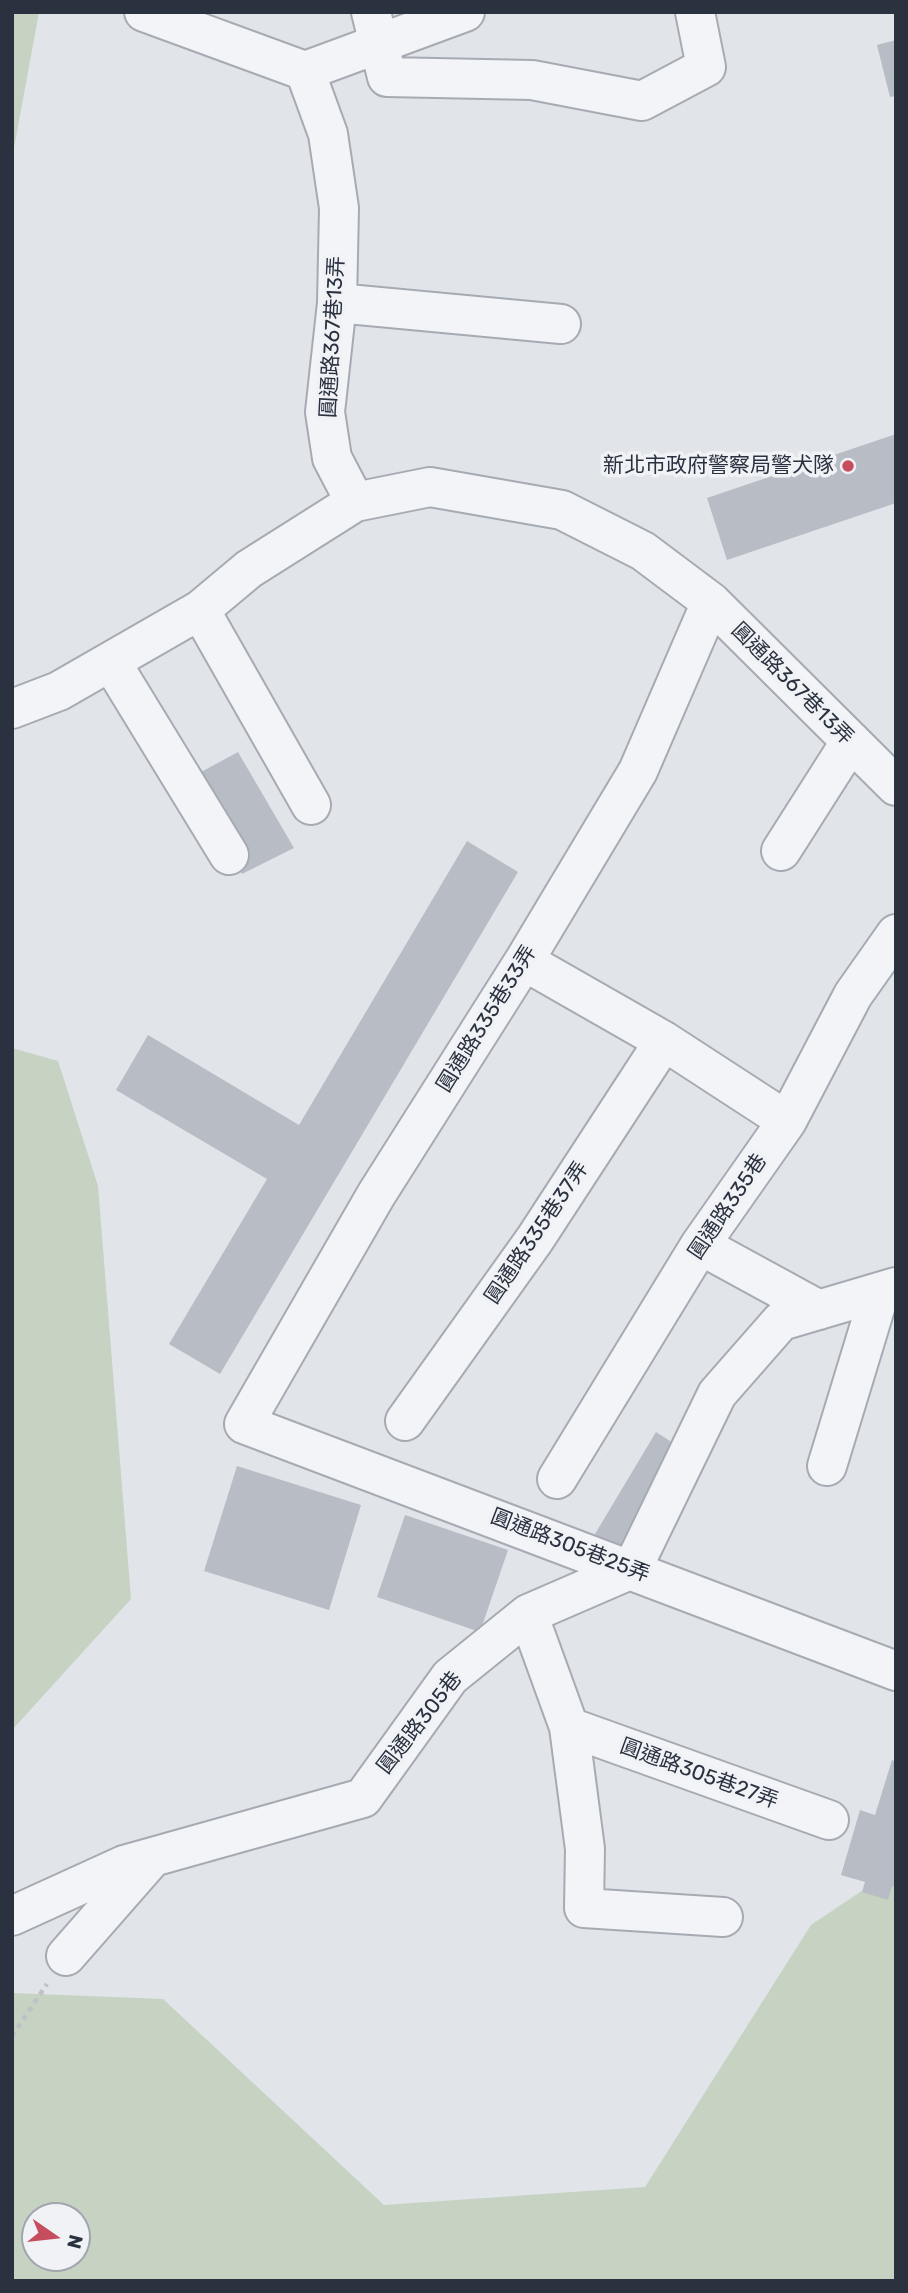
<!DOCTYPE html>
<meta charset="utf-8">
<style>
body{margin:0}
#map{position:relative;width:908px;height:2293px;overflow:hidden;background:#e1e4e9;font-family:Rubik,sans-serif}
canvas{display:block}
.frame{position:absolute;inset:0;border:14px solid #2a313f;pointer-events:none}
.north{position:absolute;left:21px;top:2202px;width:70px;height:70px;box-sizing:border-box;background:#f0f2f6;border:2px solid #a1a5ad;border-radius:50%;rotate:104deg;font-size:19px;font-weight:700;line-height:28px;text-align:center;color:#2a313f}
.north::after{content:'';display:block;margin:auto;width:24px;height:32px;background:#c64d5d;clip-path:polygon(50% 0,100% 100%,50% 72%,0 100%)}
</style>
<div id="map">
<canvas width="908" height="2293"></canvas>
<div class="frame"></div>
<div class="north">N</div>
</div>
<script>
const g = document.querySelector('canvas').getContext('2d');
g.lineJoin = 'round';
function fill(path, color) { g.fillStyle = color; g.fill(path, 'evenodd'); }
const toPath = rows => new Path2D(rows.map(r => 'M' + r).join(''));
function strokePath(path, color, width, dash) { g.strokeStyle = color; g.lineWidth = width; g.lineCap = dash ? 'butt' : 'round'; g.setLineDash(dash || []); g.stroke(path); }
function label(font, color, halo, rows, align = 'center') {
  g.font = font + ' Rubik,"Noto Sans TC",sans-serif'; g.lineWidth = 7; g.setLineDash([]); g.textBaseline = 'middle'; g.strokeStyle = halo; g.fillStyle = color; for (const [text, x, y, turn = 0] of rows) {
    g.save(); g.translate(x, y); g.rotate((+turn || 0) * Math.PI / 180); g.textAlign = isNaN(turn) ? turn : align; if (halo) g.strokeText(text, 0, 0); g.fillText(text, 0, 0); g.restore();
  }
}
const green = toPath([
 [12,12,39,12,12,159],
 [12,1048,58,1061,98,1186,131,1599,12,1730],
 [896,1868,896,2281,12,2281,12,1993,163,1999,384,2205,645,2187,811,1925],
 [35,2216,77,2216,77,2258,35,2258]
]);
const building = toPath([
 [896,40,896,96,890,97,877,45],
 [896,434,896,503,727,560,707,498],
 [238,752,294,848,242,874,190,778],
 [467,841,518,872,220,1374,169,1344,267,1179,116,1090,148,1035,299,1125],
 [656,1432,684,1450,627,1554,595,1534],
 [237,1466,361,1505,329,1610,204,1571],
 [405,1515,508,1550,480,1632,377,1597],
 [892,1760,896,1762,896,1887,892,1886,888,1900,862,1892,865,1882,841,1875,860,1810,875,1815]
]);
const path = toPath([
 [12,2036,47,1984]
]);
const minor = toPath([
 [144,12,305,71,465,12],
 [371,12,387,77,532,80,642,101,706,67,695,12],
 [305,71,328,134,339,208,337,303,325,412,332,458,355,502],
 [337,303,561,324],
 [711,602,638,771,524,961,376,1195,244,1424,896,1671],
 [200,610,311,805],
 [111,662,229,855],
 [12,709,59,691,200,610,249,569,355,502,430,487,562,510,643,551,711,602,896,786],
 [781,851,851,741],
 [524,961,664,1041,787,1121],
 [700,1245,819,1310],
 [405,1421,535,1239,664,1041],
 [827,1466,880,1292],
 [557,1479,700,1245,787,1121,853,995,896,934],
 [528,1614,569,1727,585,1849,584,1908,723,1917],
 [569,1727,829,1820],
 [12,1916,124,1865,363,1798,450,1677,528,1614,632,1569,717,1394,781,1321,896,1287],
 [66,1956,151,1859]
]);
const markers = [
 [848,466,7,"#c64d5d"]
];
const streetNames = [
 ["圓通路367巷13弄",333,337,-87],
 ["圓通路367巷13弄",792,684,45],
 ["圓通路335巷33弄",487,1019,-58],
 ["圓通路335巷",728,1207,-56],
 ["圓通路335巷37弄",537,1233,-56],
 ["圓通路305巷25弄",570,1546,21],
 ["圓通路305巷",420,1723,-52],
 ["圓通路305巷27弄",699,1774,20]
];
const poiNames = [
 ["新北市政府警察局警犬隊",834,466]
];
fill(green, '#c6d2c2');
fill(building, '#b8bdc5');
strokePath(minor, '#a6abb3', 42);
strokePath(path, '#bfc1c7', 4.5, [5, 5]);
strokePath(minor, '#f3f4f7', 38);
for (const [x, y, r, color] of markers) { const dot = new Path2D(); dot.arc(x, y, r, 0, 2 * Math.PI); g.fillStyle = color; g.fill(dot); strokePath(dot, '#f0f2f6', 2.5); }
label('21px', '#2a313f', '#f0f2f6', streetNames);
label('21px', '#2a313f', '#f0f2f6', poiNames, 'right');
</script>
